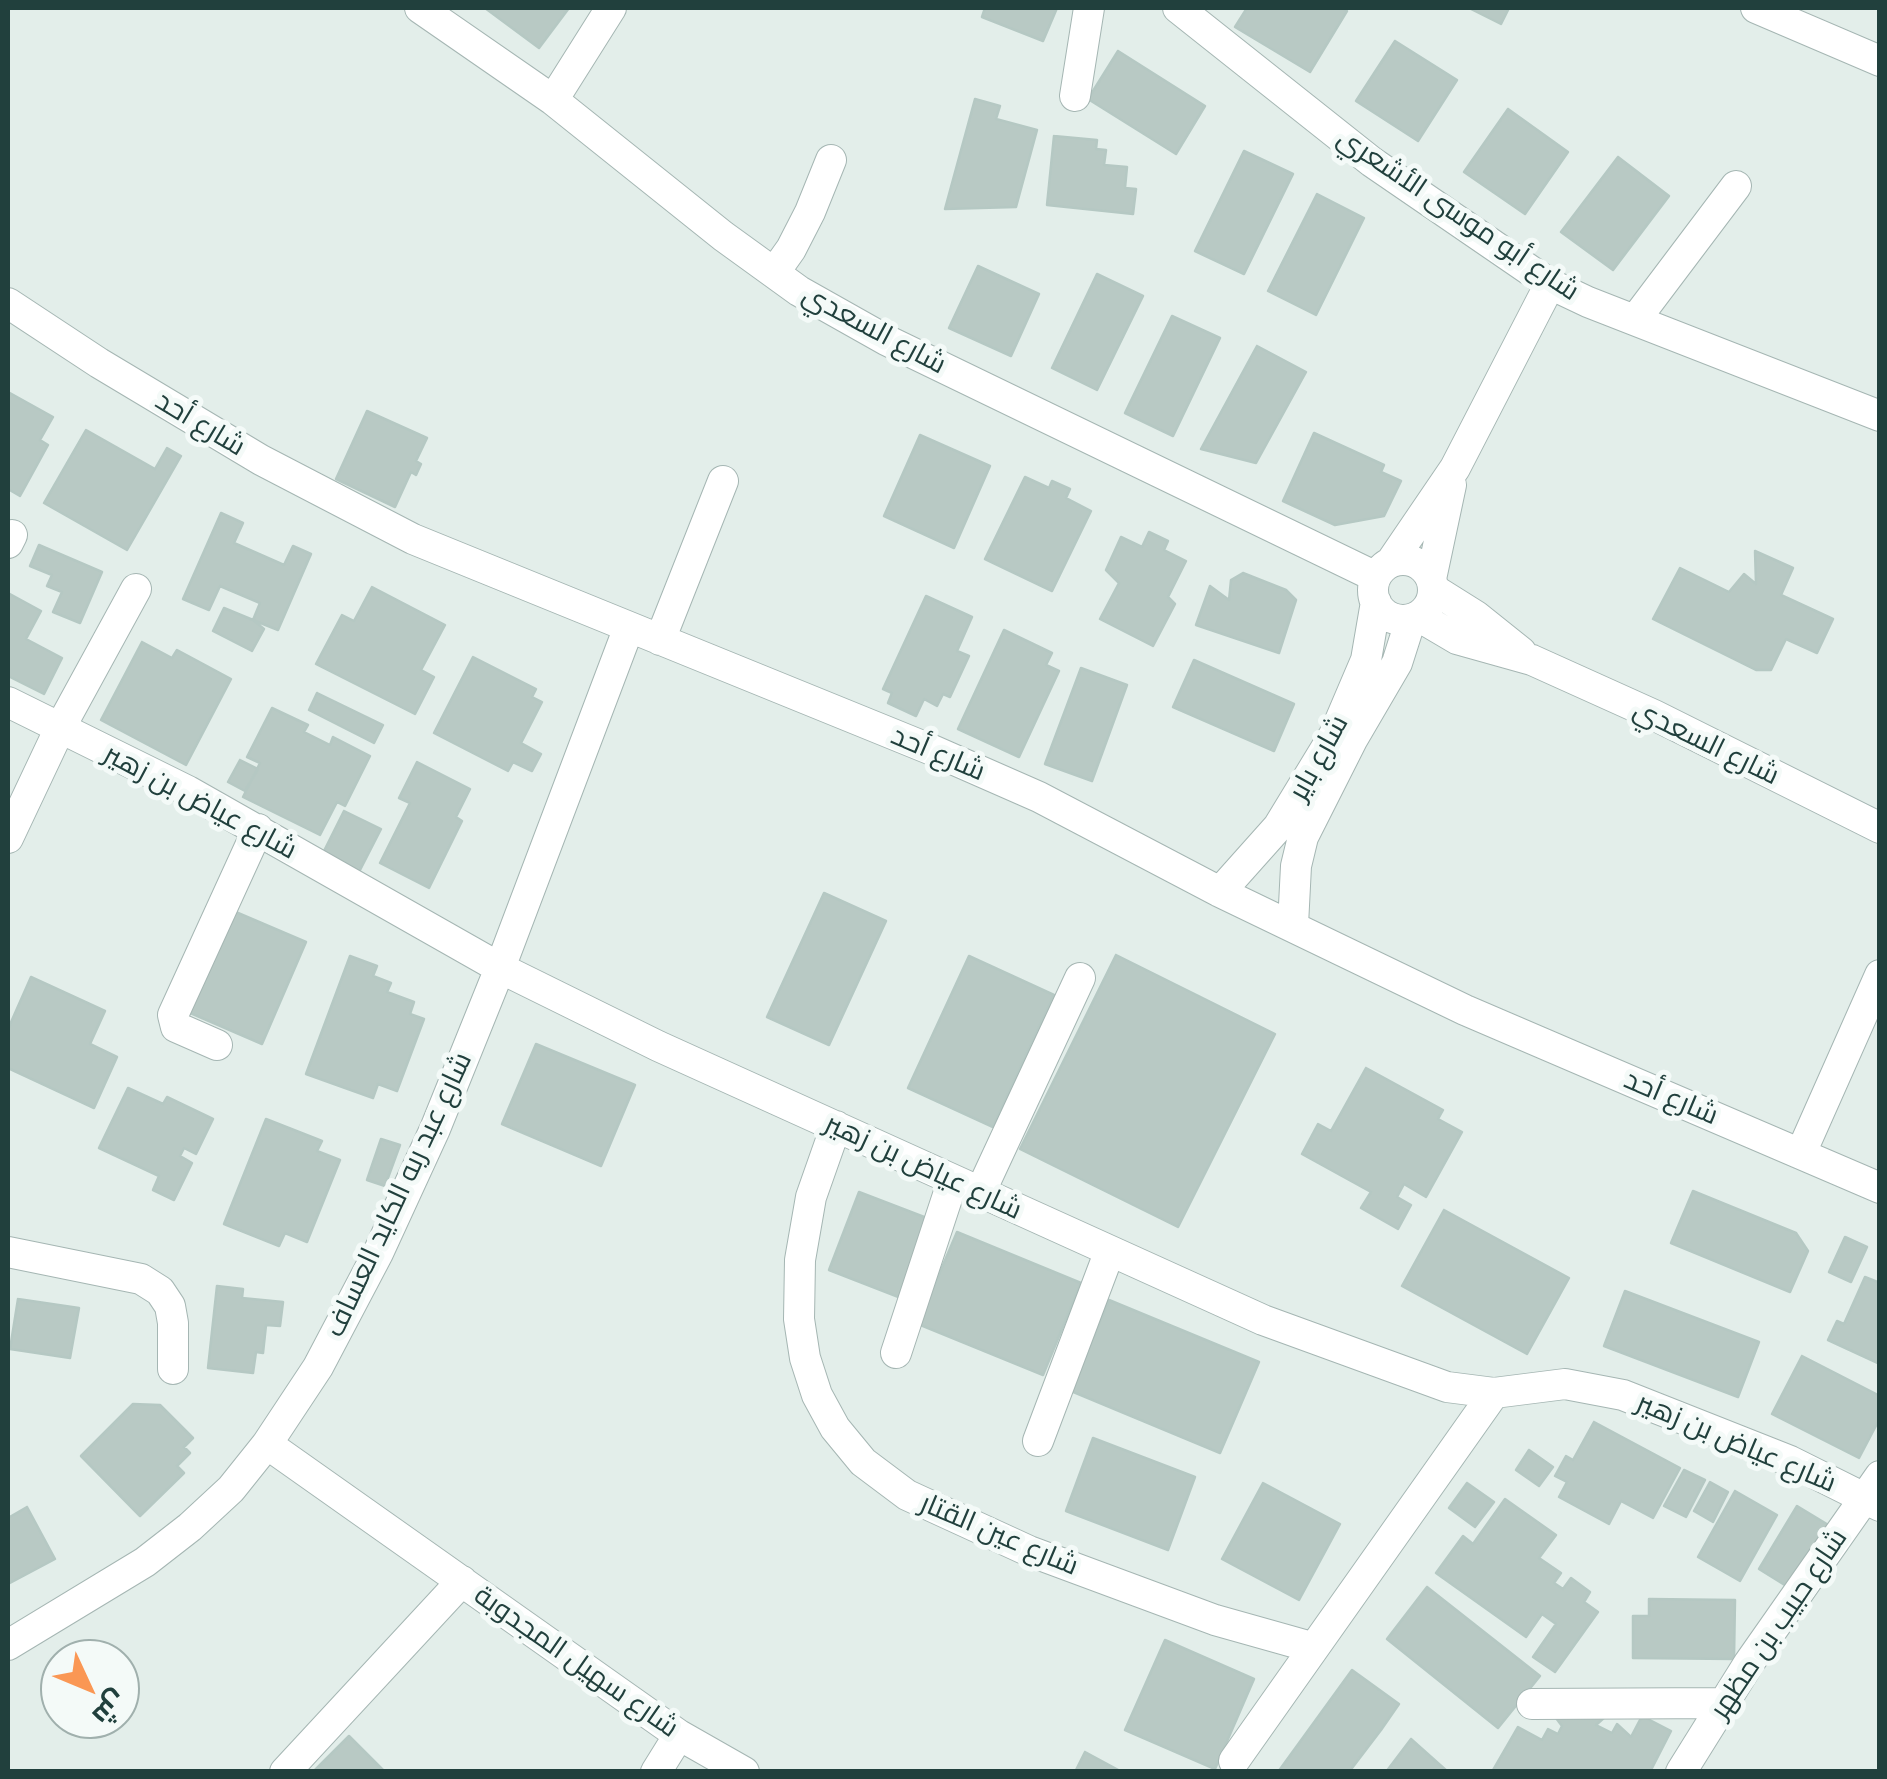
<!DOCTYPE html>
<meta charset="utf-8">
<style>
body{margin:0}
#map{position:relative;width:1887px;height:1779px;overflow:hidden;background:#e3eeea;font-family:"IBM Plex Sans",Cairo,sans-serif}
canvas{display:block}
.frame{position:absolute;inset:0;border:10px solid #21403d;pointer-events:none}
.north{position:absolute;left:40px;top:1639px;width:100px;height:100px;box-sizing:border-box;background:#f4faf8;border:2px solid #a0b0ad;border-radius:50%;rotate:134deg;font-size:28px;font-weight:700;line-height:40px;text-align:center;color:#21403d}
.north::after{content:'';display:block;margin:auto;width:35px;height:45px;background:#fa9754;clip-path:polygon(50% 0,100% 100%,50% 72%,0 100%)}
</style>
<div id="map">
<canvas width="1887" height="1779"></canvas>
<div class="frame"></div>
<div class="north">ش</div>
</div>
<script>
const g = document.querySelector('canvas').getContext('2d');
g.lineJoin = 'round';
function fill(path, color) { g.fillStyle = color; g.fill(path, 'evenodd'); }
const toPath = rows => new Path2D(rows.map(r => 'M' + r).join(''));
function strokePath(path, color, width, dash) { g.strokeStyle = color; g.lineWidth = width; g.lineCap = dash ? 'butt' : 'round'; g.setLineDash(dash || []); g.stroke(path); }
function label(font, color, halo, rows, align = 'center') {
  g.font = font + ' "IBM Plex Sans",Cairo,sans-serif'; g.lineWidth = 10; g.setLineDash([]); g.textBaseline = 'middle'; g.strokeStyle = halo; g.fillStyle = color; for (const [text, x, y, turn = 0] of rows) {
    g.save(); g.translate(x, y); g.rotate((+turn || 0) * Math.PI / 180); g.textAlign = isNaN(turn) ? turn : align; if (halo) g.strokeText(text, 0, 0); g.fillText(text, 0, 0); g.restore();
  }
}
const building = toPath([
 [485,8,569,8,539,48,485,8],
 [985,8,1057,8,1043,41,982,17,985,8],
 [1247,8,1342,8,1347,11,1310,72,1235,27,1247,8],
 [1469,8,1509,8,1501,24,1469,8],
 [1395,41,1457,80,1418,141,1356,101,1395,41],
 [1118,51,1205,106,1176,154,1088,99,1118,51],
 [975,99,1000,106,996,119,1037,130,1016,207,945,209,975,99],
 [1508,109,1568,152,1525,214,1464,172,1508,109],
 [1054,136,1097,140,1096,149,1106,150,1104,165,1127,167,1125,188,1136,189,1133,214,1047,205,1054,136],
 [1244,151,1293,174,1244,274,1195,251,1244,151],
 [1618,157,1669,196,1613,270,1561,232,1618,157],
 [1317,194,1364,218,1316,315,1268,291,1317,194],
 [978,266,1039,294,1011,356,949,328,978,266],
 [1097,274,1143,296,1097,390,1052,368,1097,274],
 [1172,316,1220,338,1173,436,1125,413,1172,316],
 [1257,346,1306,372,1256,463,1201,449,1257,346],
 [8,392,53,417,40,440,48,445,20,496,8,489,8,392],
 [367,411,427,438,416,461,421,464,416,475,411,472,395,507,336,479,367,411],
 [86,430,155,469,167,448,181,456,127,550,44,503,86,430],
 [1314,433,1384,465,1381,472,1401,481,1384,516,1335,525,1283,501,1314,433],
 [920,435,990,466,954,548,884,516,920,435],
 [1025,477,1049,488,1052,481,1070,489,1066,498,1091,511,1052,591,985,559,1025,477],
 [221,513,243,523,234,543,284,565,293,546,311,554,278,630,253,620,260,603,220,586,209,610,183,599,221,513],
 [1149,532,1168,541,1164,550,1186,561,1168,597,1175,604,1153,646,1100,619,1119,583,1106,570,1121,537,1142,547,1149,532],
 [39,545,102,572,80,623,53,612,62,592,47,586,52,575,30,566,39,545],
 [1755,551,1793,568,1781,595,1833,619,1817,653,1786,639,1771,670,1756,670,1653,619,1680,568,1729,592,1744,574,1756,584,1755,551],
 [1243,573,1286,590,1296,600,1279,653,1196,625,1210,586,1229,600,1231,580,1243,573],
 [372,587,445,625,421,670,434,677,415,714,316,664,342,615,354,621,372,587],
 [8,593,41,611,26,639,62,658,44,694,8,676,8,593],
 [926,596,972,617,957,651,969,656,950,697,943,694,937,706,924,699,916,716,888,703,892,693,883,689,926,596],
 [224,608,253,620,264,629,252,651,213,631,224,608],
 [1004,630,1052,653,1046,665,1059,671,1019,757,958,729,1004,630],
 [142,642,172,658,177,650,231,679,186,765,101,720,142,642],
 [473,657,536,689,532,697,542,702,521,743,541,754,532,771,513,762,508,771,434,733,473,657],
 [1194,660,1294,704,1274,751,1173,707,1194,660],
 [1081,668,1127,685,1092,781,1045,764,1081,668],
 [317,693,383,725,374,743,309,710,317,693],
 [272,708,308,725,304,732,330,745,333,737,370,756,345,806,337,802,320,835,243,797,260,763,247,757,272,708],
 [240,760,258,769,245,791,228,782,240,760],
 [417,762,470,789,456,817,462,821,429,888,380,863,410,803,399,798,417,762],
 [344,811,381,829,359,872,323,853,344,811],
 [824,893,886,921,829,1045,767,1017,824,893],
 [231,910,306,942,262,1044,188,1012,231,910],
 [1116,955,1275,1034,1178,1227,1020,1149,1116,955],
 [350,956,377,966,373,976,391,983,387,992,414,1002,410,1014,424,1019,397,1091,378,1084,373,1098,306,1074,350,956],
 [969,956,1054,995,993,1127,908,1088,969,956],
 [31,977,105,1011,90,1044,117,1057,94,1108,8,1068,8,1029,31,977],
 [536,1044,635,1085,601,1166,502,1124,536,1044],
 [1366,1068,1443,1110,1438,1119,1462,1132,1426,1197,1404,1184,1397,1197,1411,1205,1398,1229,1361,1208,1371,1192,1302,1154,1318,1124,1331,1131,1366,1068],
 [128,1088,163,1104,167,1097,213,1119,196,1154,184,1148,180,1156,192,1163,174,1200,153,1190,159,1176,99,1148,128,1088],
 [266,1119,322,1141,317,1151,340,1160,307,1242,285,1233,279,1246,224,1224,266,1119],
 [381,1139,400,1145,385,1186,367,1180,381,1139],
 [1693,1191,1796,1233,1808,1251,1790,1292,1671,1243,1693,1191],
 [859,1192,932,1220,901,1298,829,1270,859,1192],
 [1444,1210,1569,1278,1527,1354,1402,1286,1444,1210],
 [957,1232,1081,1283,1043,1375,918,1324,957,1232],
 [1845,1237,1867,1247,1851,1282,1829,1272,1845,1237],
 [1865,1277,1880,1283,1880,1364,1828,1340,1837,1321,1844,1324,1865,1277],
 [217,1286,243,1289,242,1298,283,1302,280,1326,266,1325,263,1353,256,1352,253,1373,208,1368,217,1286],
 [1625,1291,1759,1342,1738,1397,1604,1346,1625,1291],
 [18,1299,79,1308,70,1358,10,1349,18,1299],
 [1109,1300,1259,1362,1220,1453,1071,1391,1109,1300],
 [1802,1356,1880,1396,1880,1418,1859,1458,1772,1414,1802,1356],
 [133,1404,160,1405,193,1438,184,1447,190,1453,177,1466,184,1473,140,1516,81,1456,133,1404],
 [1594,1422,1680,1468,1653,1518,1621,1501,1609,1524,1559,1497,1567,1482,1555,1476,1566,1456,1573,1460,1594,1422],
 [1093,1438,1195,1477,1168,1550,1066,1511,1093,1438],
 [1529,1450,1553,1467,1539,1486,1516,1470,1529,1450],
 [1684,1470,1705,1480,1686,1517,1664,1506,1684,1470],
 [1710,1482,1728,1492,1713,1522,1694,1511,1710,1482],
 [1263,1483,1340,1524,1299,1600,1222,1559,1263,1483],
 [1467,1483,1494,1502,1475,1527,1449,1508,1467,1483],
 [1735,1491,1777,1515,1740,1581,1698,1557,1735,1491],
 [1505,1499,1556,1535,1539,1558,1561,1573,1554,1583,1563,1589,1571,1578,1590,1592,1584,1602,1598,1612,1555,1672,1533,1657,1556,1624,1542,1614,1526,1637,1436,1573,1463,1536,1473,1544,1505,1499],
 [1797,1506,1835,1529,1796,1592,1759,1569,1797,1506],
 [27,1507,55,1559,8,1584,8,1518,27,1507],
 [1427,1587,1540,1676,1498,1728,1387,1639,1427,1587],
 [1649,1599,1735,1600,1734,1659,1633,1658,1633,1616,1649,1616,1649,1599],
 [1165,1640,1254,1679,1215,1769,1125,1730,1165,1640],
 [1352,1670,1399,1704,1381,1730,1349,1772,1278,1772,1352,1670],
 [1550,1710,1606,1716,1596,1725,1612,1733,1617,1724,1631,1737,1642,1716,1671,1731,1650,1772,1492,1772,1518,1727,1542,1740,1548,1729,1558,1734,1562,1726,1550,1710],
 [349,1736,385,1772,313,1772,349,1736],
 [1411,1739,1448,1772,1386,1772,1411,1739],
 [1085,1752,1122,1772,1075,1772,1085,1752]
]);
const minor = toPath([
 [420,8,553,100,723,236,799,291,886,340,1376,577],
 [1178,8,1372,162,1550,284,1588,302,1880,416],
 [1756,8,1880,61],
 [1075,96,1089,8],
 [553,100,611,8],
 [774,273,791,249,810,212,831,160],
 [8,303,99,363,261,460,413,539,932,750,1039,797,1220,892,1465,1010,1880,1188],
 [1635,320,1736,186],
 [8,543,12,535],
 '1373 590a30 30 0 1 1 60 0a30 30 0 1 1-60 0Z',
 [1391,562,1455,468,1550,284],
 [1431,579,1451,485],
 [1433,589,1476,616,1521,652],
 [1418,616,1457,639,1532,660,1654,715,1880,828],
 [660,640,723,481],
 [8,702,188,791,500,968,658,1046,1263,1320,1447,1387,1494,1393,1565,1384,1623,1395,1790,1461,1880,1506],
 [8,838,60,728,136,589],
 [1220,892,1278,827,1334,735,1366,660,1376,602],
 [1293,925,1296,866,1303,837,1352,740,1397,663,1411,619],
 [217,1045,176,1027,173,1015,258,829],
 [836,1126,811,1197,800,1260,799,1319,805,1358,817,1395,835,1428,863,1462,907,1495,1029,1551,1215,1620,1311,1647],
 [1801,1153,1880,975],
 [980,1193,1080,978],
 [8,1252,141,1279,160,1291,170,1306,173,1323,173,1369],
 [896,1353,953,1180],
 [1038,1441,1109,1253],
 [267,1444,679,1735,744,1772],
 [8,1645,145,1562,190,1527,231,1489,267,1444,318,1367,378,1253,435,1129,500,968,629,627],
 [1532,1704,1723,1703],
 [1234,1761,1494,1393],
 [285,1772,462,1581],
 [656,1772,679,1735],
 [1681,1772,1749,1663,1880,1476]
]);
const streetNames = [
 ["شارع أبو موسى الأشعري",1458,215,34],
 ["شارع السعدي",874,330,28],
 ["شارع أحد",200,424,31],
 ["شارع السعدي",1706,743,26],
 ["شارع أحد",938,754,23],
 ["شارع باير",1319,758,-61],
 ["شارع عياض بن زهير",200,802,28],
 ["شارع أحد",1671,1098,23],
 ["شارع عياض بن زهير",923,1167,25],
 ["شارع عبد ربه الكايد العساف",399,1195,-65],
 ["شارع عياض بن زهير",1736,1443,23],
 ["شارع عين القتار",999,1535,23],
 ["شارع حبيب بن مظهر",1779,1624,-56],
 ["شارع سهيل المجدوبة",576,1662,35]
];
fill(building, '#b8c9c4');
strokePath(building, '#b5c8c3', 2.5);
strokePath(minor, '#a5b6b3', 32);
strokePath(minor, '#fff', 30);
label('28px', '#21403d', '#f4faf8', streetNames);
</script>
